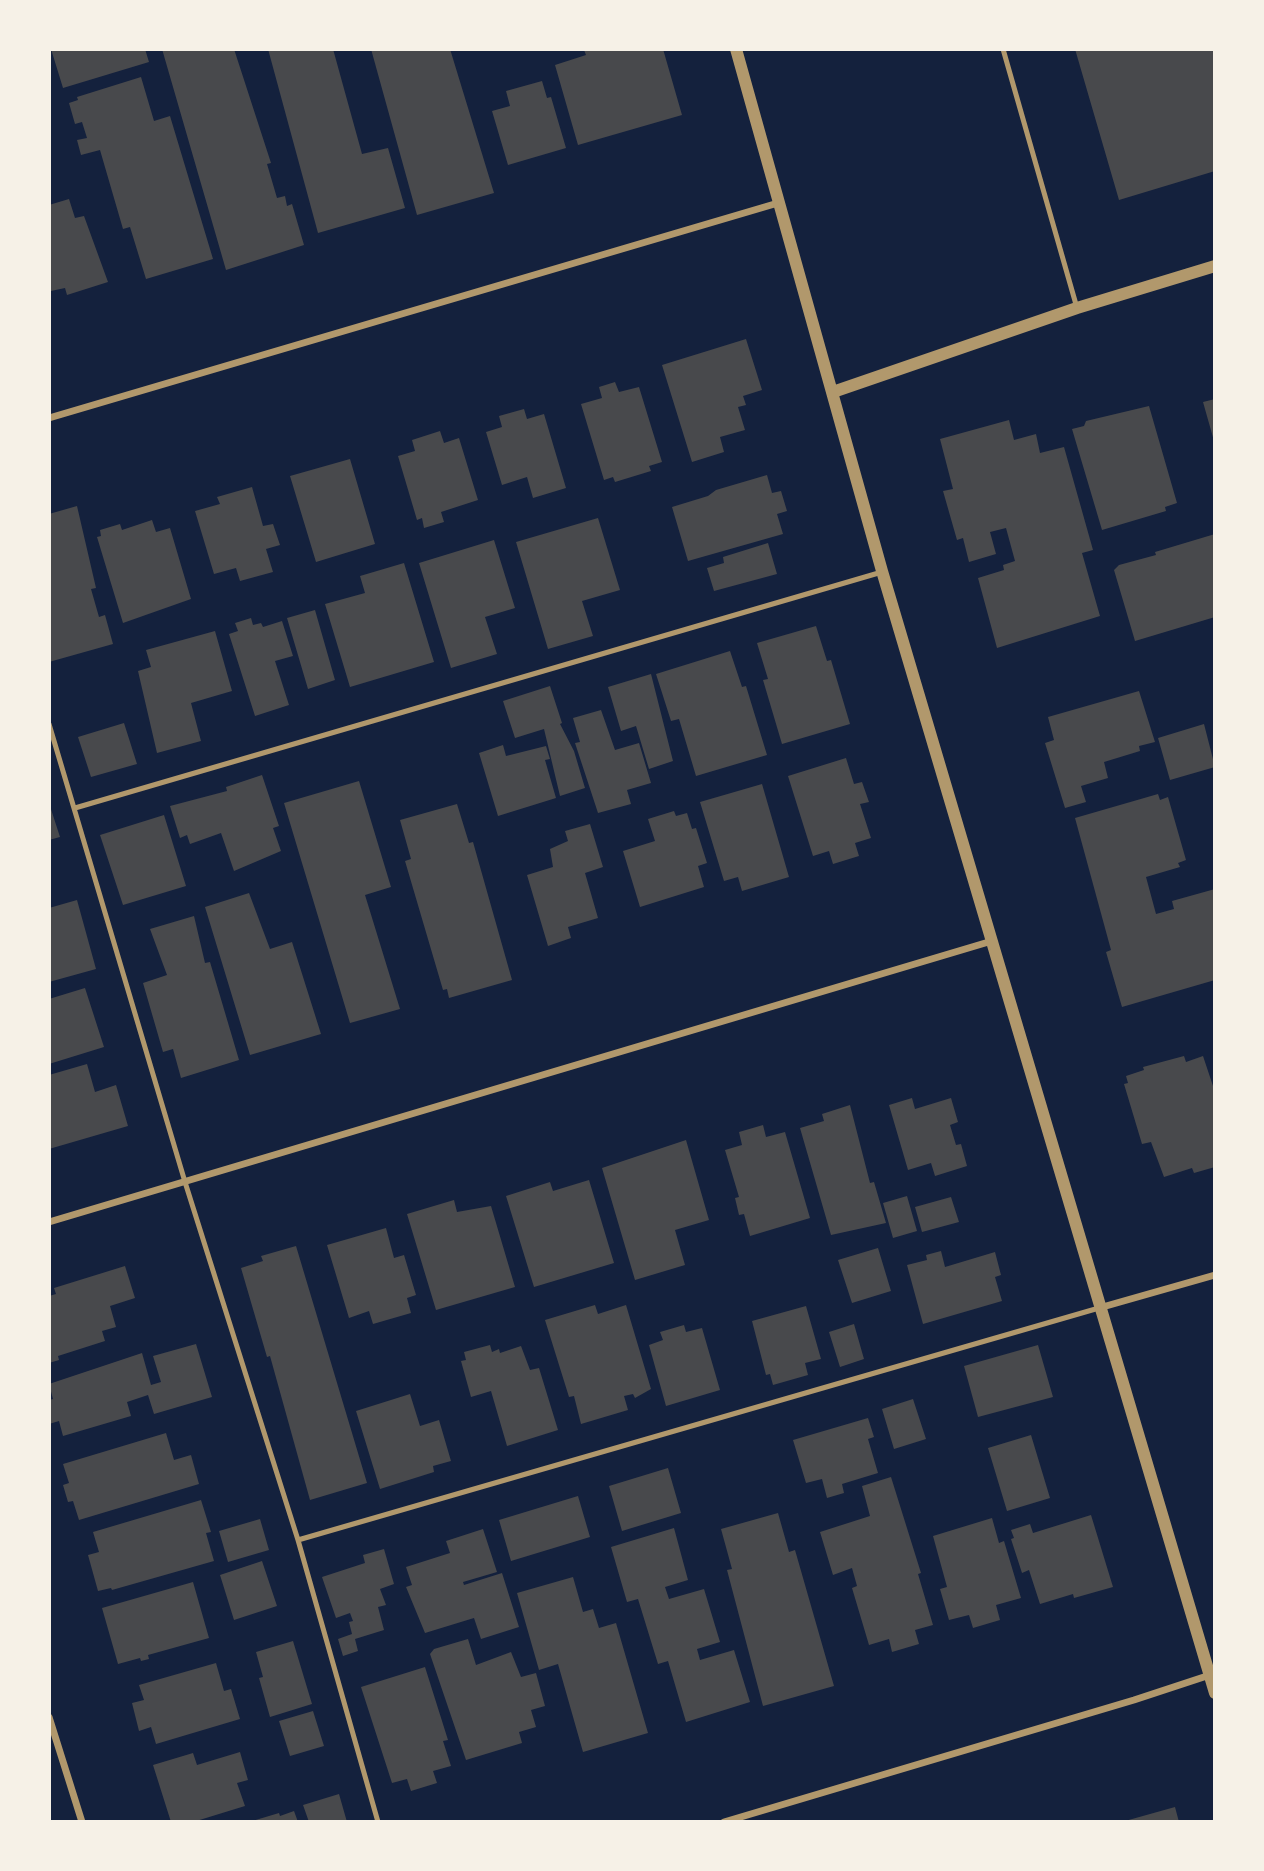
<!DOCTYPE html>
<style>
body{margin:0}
#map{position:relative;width:1264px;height:1871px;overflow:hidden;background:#14213d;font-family:"Public Sans",sans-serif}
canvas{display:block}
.frame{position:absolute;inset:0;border:51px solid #f6f1e7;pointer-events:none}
</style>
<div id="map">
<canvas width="1264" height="1871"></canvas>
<div class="frame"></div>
</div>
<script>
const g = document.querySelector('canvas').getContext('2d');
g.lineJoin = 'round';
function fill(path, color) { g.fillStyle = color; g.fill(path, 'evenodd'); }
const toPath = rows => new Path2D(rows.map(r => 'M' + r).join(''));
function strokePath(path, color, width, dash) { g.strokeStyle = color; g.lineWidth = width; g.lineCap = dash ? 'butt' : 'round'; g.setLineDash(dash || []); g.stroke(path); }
const building = toPath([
 [51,49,145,49,149,62,63,88],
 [162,49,234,49,271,163,267,164,277,198,285,196,287,206,292,204,304,245,226,270],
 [268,49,333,49,362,154,388,148,405,208,318,233],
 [371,49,450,49,494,193,417,215],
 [587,49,663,49,682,115,578,145,555,65,586,55,584,50],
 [1075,49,1215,49,1215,171,1119,200],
 [141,77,154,121,170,116,213,259,146,279,130,227,123,229,100,150,81,155,77,140,87,138,82,122,75,124,69,103,78,100,77,97],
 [542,81,547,98,551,97,566,148,508,165,492,111,510,106,506,91],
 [69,199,75,218,84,216,108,282,67,295,65,288,51,291,49,285,49,205],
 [746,339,762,390,743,396,746,405,738,407,745,430,720,437,724,452,692,462,662,365],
 [615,382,619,392,639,387,662,462,649,466,651,471,615,482,613,477,604,480,581,404,602,398,599,387],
 [1215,399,1215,441,1214,441,1203,402],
 [1149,406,1177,503,1165,507,1166,511,1102,530,1072,429,1084,426,1086,421],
 [524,409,527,419,544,414,566,488,533,498,527,477,502,485,486,432,502,427,499,416],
 [1009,420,1014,440,1036,434,1040,453,1064,447,1093,550,1082,553,1100,616,997,648,978,578,1004,570,1003,565,1015,561,1006,528,990,532,996,554,969,562,963,538,957,540,943,491,953,489,940,439],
 [440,431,444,443,459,438,478,500,441,512,444,522,424,528,422,518,417,520,398,456,415,451,412,440],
 [350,459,375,544,316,562,290,476],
 [767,475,772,493,781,491,787,511,777,514,783,534,688,561,672,507,708,496,716,490],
 [252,487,263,526,273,524,280,545,266,549,273,572,240,581,236,568,214,574,195,511,220,504,217,497],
 [77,506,96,588,91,589,99,617,105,615,113,644,49,662,49,514],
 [598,518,620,590,582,601,593,636,548,649,516,542],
 [152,520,156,532,170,528,191,599,123,623,97,537,101,536,100,530,120,524,122,530],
 [1215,534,1215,617,1135,641,1114,570,1119,565,1156,555,1155,552],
 [494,540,515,608,485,617,497,654,451,668,419,563],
 [768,543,777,574,714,591,707,568,724,563,723,557],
 [404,563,434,662,350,687,325,604,365,593,360,576],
 [315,610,335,680,308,689,287,618],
 [251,618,253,625,261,623,263,627,282,621,293,656,275,661,289,705,255,716,229,634,238,631,235,623],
 [816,626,827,661,831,660,850,724,782,744,763,680,768,679,757,643],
 [215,631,232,691,191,703,201,741,157,753,138,671,151,667,146,650],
 [730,651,742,687,746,686,767,755,696,776,679,719,671,721,656,674],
 [651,674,673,761,649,769,636,726,621,731,608,687],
 [550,686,562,723,560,724,574,751,585,788,560,796,544,729,515,738,503,701],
 [1139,691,1155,742,1139,746,1140,751,1104,762,1108,778,1081,786,1086,802,1065,808,1045,743,1054,740,1048,717],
 [601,710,615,750,639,743,651,783,627,790,631,804,598,813,575,743,580,742,573,718],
 [124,723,137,764,91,777,78,737],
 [1204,724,1215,767,1170,780,1158,738],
 [503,745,506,756,546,746,550,759,545,760,556,798,498,816,479,753],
 [846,758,854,784,862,782,869,802,860,804,871,838,855,843,859,856,833,864,829,851,813,856,788,776],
 [262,775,279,826,273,828,281,851,234,871,221,833,190,844,187,835,180,838,170,806,227,791,226,787],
 [359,781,391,887,365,895,400,1009,350,1023,284,803],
 [762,784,789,877,742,891,738,877,724,881,700,802],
 [1158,794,1160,800,1168,797,1186,860,1178,863,1180,867,1146,877,1156,914,1174,909,1172,901,1215,889,1215,980,1122,1007,1106,952,1111,950,1075,818],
 [49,803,60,837,49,840],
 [457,804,469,843,473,842,512,980,449,998,447,989,443,990,405,861,411,859,400,820],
 [674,811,676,816,687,813,692,829,696,828,707,863,698,866,704,887,640,907,623,851,655,841,648,819],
 [164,815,186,886,123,905,100,835],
 [590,824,603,867,585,873,598,918,568,927,571,938,548,946,527,875,553,867,550,849,568,841,565,831],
 [249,893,270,949,292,942,321,1034,250,1055,205,907],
 [77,900,96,969,49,982,49,908],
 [194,916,205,963,210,962,239,1060,181,1078,173,1049,163,1052,143,983,167,975,150,929],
 [85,988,104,1047,49,1064,49,999],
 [1184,1056,1186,1062,1203,1056,1215,1092,1215,1167,1194,1173,1192,1168,1164,1177,1151,1142,1142,1144,1124,1084,1128,1083,1126,1076,1144,1070,1143,1067],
 [87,1064,95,1092,116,1085,128,1126,49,1149,49,1075],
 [912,1098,915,1109,951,1098,958,1122,950,1125,956,1145,961,1144,967,1166,935,1176,931,1163,908,1170,889,1105],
 [850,1105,870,1183,874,1182,886,1223,831,1235,800,1128,824,1121,822,1114],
 [763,1125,766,1137,785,1132,810,1218,750,1236,744,1214,739,1215,735,1198,739,1197,725,1150,742,1145,739,1132],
 [686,1140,709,1220,675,1230,685,1265,635,1280,602,1168],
 [589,1180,614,1263,534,1287,506,1196,550,1182,553,1191],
 [907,1196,917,1231,893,1238,883,1203],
 [951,1197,959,1222,922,1232,915,1207],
 [454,1200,457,1212,491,1206,515,1287,436,1310,407,1214],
 [386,1228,394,1258,404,1255,416,1295,407,1298,411,1313,373,1324,369,1311,349,1318,327,1245],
 [296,1246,367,1483,310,1500,270,1356,267,1357,241,1268,263,1261,261,1256],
 [878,1248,891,1291,852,1303,838,1260],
 [941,1251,945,1267,995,1252,1001,1275,995,1277,1002,1301,923,1324,907,1265,927,1260,926,1255],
 [125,1266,135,1298,110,1306,116,1327,102,1331,105,1341,58,1356,59,1360,49,1363,49,1296,56,1294,54,1288],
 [595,1305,598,1314,626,1305,651,1389,635,1398,633,1394,624,1396,628,1410,581,1424,574,1396,569,1397,545,1320],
 [806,1306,821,1359,805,1363,808,1375,773,1385,770,1374,766,1375,752,1321],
 [854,1324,864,1359,840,1367,829,1332],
 [684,1325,686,1332,702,1328,720,1390,666,1406,649,1345,663,1340,660,1332],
 [196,1344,212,1397,154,1414,148,1395,127,1402,131,1416,63,1436,59,1421,49,1424,49,1400,53,1399,49,1384,142,1353,151,1385,161,1382,153,1356],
 [490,1345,492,1352,499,1349,500,1353,521,1346,530,1370,539,1368,558,1430,507,1446,491,1391,471,1397,461,1361,466,1360,464,1352],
 [1038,1345,1053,1397,978,1417,964,1366],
 [410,1394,420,1426,439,1420,451,1461,433,1466,434,1472,380,1489,356,1411],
 [913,1399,926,1439,894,1449,882,1409],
 [868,1418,874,1437,868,1439,878,1473,842,1484,844,1493,827,1498,822,1479,806,1483,793,1440],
 [166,1433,174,1460,191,1455,199,1484,79,1520,73,1501,68,1502,63,1485,69,1483,63,1464],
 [1031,1435,1050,1498,1007,1511,988,1448],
 [668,1468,681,1513,622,1531,609,1486],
 [891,1477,921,1573,918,1574,933,1625,915,1630,919,1644,892,1652,889,1639,869,1645,852,1588,857,1586,852,1568,833,1575,820,1532,870,1516,862,1486],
 [578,1496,590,1537,511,1561,499,1520],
 [201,1500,211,1532,206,1533,214,1561,112,1590,111,1588,98,1591,88,1555,99,1552,93,1532],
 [778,1513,789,1552,795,1550,834,1686,763,1706,727,1570,732,1569,721,1529],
 [1091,1515,1113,1587,1074,1598,1073,1594,1040,1604,1029,1570,1022,1573,1011,1539,1014,1538,1011,1530,1030,1524,1033,1533],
 [992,1518,999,1543,1004,1541,1021,1598,996,1605,1000,1620,973,1628,969,1615,949,1620,940,1589,947,1587,933,1536],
 [260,1519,269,1550,228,1562,219,1531],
 [674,1528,688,1580,665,1587,669,1599,704,1589,720,1642,697,1649,700,1660,734,1650,750,1702,686,1722,668,1661,658,1664,638,1599,627,1602,611,1547],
 [483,1529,497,1572,463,1582,464,1585,502,1573,519,1627,481,1639,474,1618,425,1633,406,1587,412,1585,406,1567,450,1553,446,1541],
 [384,1549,394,1584,380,1589,386,1605,378,1607,384,1630,355,1639,358,1651,343,1656,338,1639,352,1634,349,1622,353,1621,350,1613,336,1618,322,1577,365,1563,363,1555],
 [262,1561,277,1606,234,1620,220,1575],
 [573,1577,583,1612,593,1609,599,1628,616,1623,648,1733,583,1752,558,1664,539,1670,517,1593],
 [193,1582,209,1638,148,1655,149,1659,141,1661,140,1658,118,1664,102,1608],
 [468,1639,476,1665,511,1652,521,1677,536,1673,545,1706,531,1710,536,1727,519,1732,522,1743,466,1760,430,1654,434,1649],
 [293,1641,312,1704,270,1717,259,1678,263,1677,256,1652],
 [216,1663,224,1691,231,1689,240,1719,156,1744,151,1727,139,1731,132,1703,144,1700,139,1685],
 [425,1667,448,1740,443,1741,451,1766,433,1771,437,1783,411,1791,407,1779,392,1783,361,1687],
 [313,1711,324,1746,290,1756,279,1721],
 [240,1752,248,1780,237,1783,245,1806,193,1822,171,1822,153,1765,193,1753,197,1765],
 [339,1794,347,1822,309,1822,303,1805],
 [1175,1807,1179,1822,1126,1822,1125,1821],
 [294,1811,298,1822,249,1822,279,1813,280,1816]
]);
const service = toPath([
 [1003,49,1077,308],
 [49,724,185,1182,298,1540,378,1822],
 [75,808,882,572],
 [298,1540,1099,1308]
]);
const minor = toPath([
 [49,418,778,203],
 [49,1222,992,941],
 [1099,1308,1215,1275],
 [49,1717,82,1822],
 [724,1822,1134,1700,1210,1675]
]);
const tertiary = toPath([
 [736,49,882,571,1215,1693],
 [833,392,1077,308,1215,266]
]);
fill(building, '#48494c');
strokePath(service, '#b1986c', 5);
strokePath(minor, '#b1986c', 7);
strokePath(tertiary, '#b1986c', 12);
</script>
